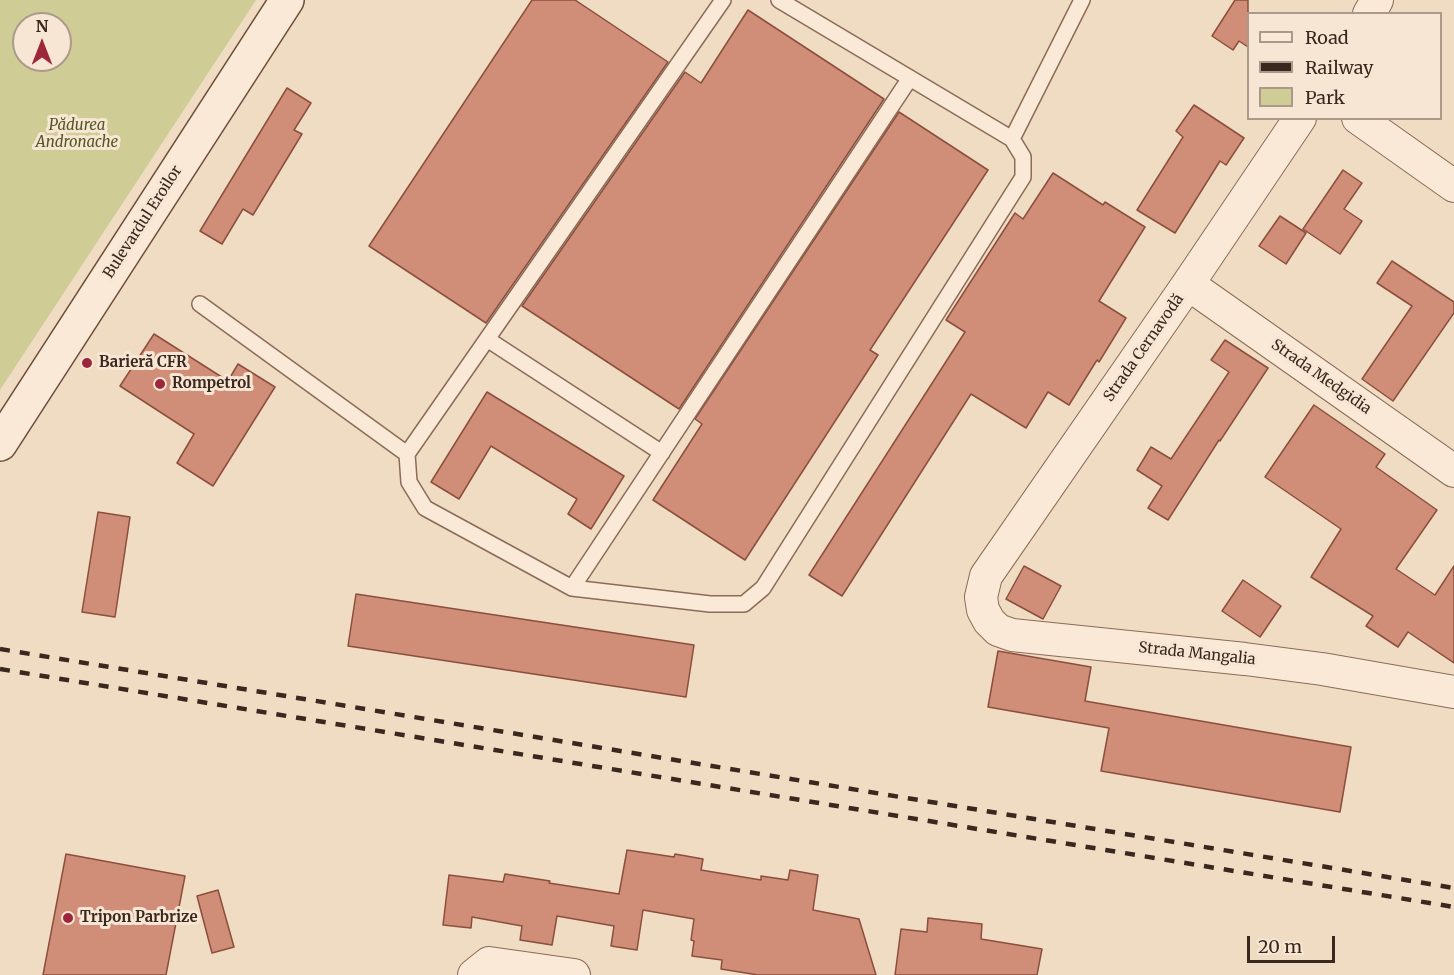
<!DOCTYPE html>
<meta charset="utf-8">
<style>
body{margin:0}
#map{position:relative;width:1454px;height:975px;overflow:hidden;background:#f0dbc3;font-family:Merriweather,serif}
canvas{display:block}
.legend{position:absolute;left:1247px;top:12px;width:195px;height:108px;box-sizing:border-box;background:#f7e6d3;border:2px solid #ab9a8b;margin:0;padding:8px 10px;list-style:none;font-size:18px;color:#3a271e}
.legend li{display:flex;align-items:center;gap:12px;height:30px}
.legend b{width:30px;border:2px solid #ab9a8b}
.north{position:absolute;left:12px;top:12px;width:60px;height:60px;box-sizing:border-box;background:#f7e6d3;border:2px solid #ab9a8b;border-radius:50%;rotate:0deg;font-size:16px;font-weight:700;line-height:24px;text-align:center;color:#3a271e}
.north::after{content:'';display:block;margin:auto;width:21px;height:27px;background:#9d263b;clip-path:polygon(50% 0,100% 100%,50% 72%,0 100%)}
.scale{position:absolute;left:1247px;top:936px;width:88px;height:27px;box-sizing:border-box;border:3px solid #3a271e;border-top:0;padding-left:8px;font-size:18px;line-height:21px;white-space:nowrap;color:#3a271e;-webkit-text-stroke:4px #f7e6d3;paint-order:stroke}
</style>
<div id="map">
<canvas width="1454" height="975"></canvas>
<ul class="legend">
<li><b style="height:8px;background:#fae9d7"></b>Road</li>
<li><b style="height:8px;background:#3a271e"></b>Railway</li>
<li><b style="height:16px;background:#cfcc96"></b>Park</li>
</ul>
<div class="north">N</div>
<div class="scale">20 m</div>
</div>
<script>
const g = document.querySelector('canvas').getContext('2d');
g.lineJoin = 'round';
function fill(path, color) { g.fillStyle = color; g.fill(path, 'evenodd'); }
const toPath = rows => new Path2D(rows.map(r => 'M' + r).join(''));
function strokePath(path, color, width, dash) { g.strokeStyle = color; g.lineWidth = width; g.lineCap = dash ? 'butt' : 'round'; g.setLineDash(dash || []); g.stroke(path); }
function label(font, color, halo, rows, align = 'center') {
  g.font = font + ' Merriweather,serif'; g.lineWidth = 6; g.setLineDash([]); g.textBaseline = 'middle'; g.strokeStyle = halo; g.fillStyle = color; for (const [text, x, y, turn = 0] of rows) {
    g.save(); g.translate(x, y); g.rotate((+turn || 0) * Math.PI / 180); g.textAlign = isNaN(turn) ? turn : align; if (halo) g.strokeText(text, 0, 0); g.fillText(text, 0, 0); g.restore();
  }
}
const green = toPath([
 [0,0,256,0,0,390],
 [24,24,60,24,60,60,24,60]
]);
const building = toPath([
 [532,0,575,0,668,62,486,323,369,246,532,0],
 [1235,0,1248,0,1248,47,1239,41,1233,50,1212,36,1235,0],
 [748,10,884,99,679,409,522,306,685,72,701,83,748,10],
 [287,88,311,103,294,130,302,134,253,215,243,209,222,244,200,231,287,88],
 [1194,105,1244,138,1226,165,1220,161,1175,233,1137,210,1183,137,1176,131,1194,105],
 [899,112,988,170,870,350,878,355,745,560,653,500,702,424,695,419,899,112],
 [1343,170,1362,183,1344,209,1362,221,1340,254,1303,229,1343,170],
 [1053,173,1103,205,1105,202,1145,227,1099,301,1126,318,1099,362,1097,360,1069,405,1048,392,1026,428,971,394,842,596,809,575,965,332,946,320,1015,213,1023,219,1053,173],
 [1280,216,1306,233,1286,264,1259,246,1280,216],
 [1392,261,1454,302,1454,313,1393,401,1362,379,1412,306,1377,283,1392,261],
 [154,334,228,381,238,364,275,387,213,486,177,463,194,434,120,386,154,334],
 [1225,340,1268,368,1220,441,1219,440,1168,520,1148,508,1162,486,1137,470,1151,447,1171,459,1229,372,1211,360,1225,340],
 [487,392,624,476,591,529,568,514,577,499,491,446,459,499,431,482,487,392],
 [1314,405,1385,454,1376,467,1437,510,1396,569,1435,595,1454,566,1454,663,1408,632,1398,647,1366,626,1373,616,1311,577,1341,529,1265,477,1314,405],
 [98,512,130,517,115,617,82,612,98,512],
 [1024,566,1061,586,1043,619,1006,599,1024,566],
 [1243,580,1281,606,1260,637,1222,611,1243,580],
 [356,594,694,645,686,697,348,646,356,594],
 [998,651,1091,667,1085,701,1351,747,1340,812,1101,771,1109,728,988,707,998,651],
 [627,850,674,857,675,854,703,859,701,870,761,880,761,876,788,880,790,870,818,875,813,910,859,919,876,975,758,975,721,969,722,960,692,956,694,941,691,940,694,919,643,910,637,950,611,946,614,926,557,916,552,945,520,940,522,926,472,917,471,928,443,925,449,875,503,882,505,874,550,881,549,883,619,894,627,850],
 [66,854,185,876,166,975,43,975,66,854],
 [218,890,234,947,212,953,197,896,218,890],
 [928,918,982,924,981,939,1042,949,1037,975,895,975,901,929,927,932,928,918]
]);
const lane = toPath([
 [1012,139,1082,0],
 [200,304,407,454,723,0],
 [487,339,662,453],
 [407,454,409,482,425,508,572,588,710,604,744,604,763,588,1023,177,1023,157,1012,139,779,0],
 [572,588,910,78]
]);
const street = toPath([
 [1369,14,1377,0],
 [1300,118,1188,284,986,576,981,597,983,610,989,621,998,630,1012,635,1245,659,1322,669,1454,692],
 [1358,118,1454,186],
 [1188,284,1454,471],
 [474,975,489,963,574,975]
]);
const secondary = toPath([
 [0,444,287,0]
]);
const rail = toPath([
 [0,649,1454,888],
 [0,669,1454,907]
]);
const markers = [
 [87,363,6,"#9d263b"],
 [160,384,6,"#9d263b"],
 [68,918,6,"#9d263b"]
];
const parkNames = [
 ["Pădurea",77,126],
 ["Andronache",77,143]
];
const streetNames = [
 ["Bulevardul Eroilor",143,222,-57],
 ["Strada Cernavodă",1144,348,-55],
 ["Strada Medgidia",1321,377,35],
 ["Strada Mangalia",1197,654,6]
];
const poiNames = [
 ["Barieră CFR",99,363],
 ["Rompetrol",172,384],
 ["Tripon Parbrize",80,918]
];
fill(green, '#cfcc96');
fill(building, '#d08d77');
strokePath(building, '#8b4f3d', 1.5);
strokePath(lane, '#8b6b59', 18);
strokePath(street, '#8b6b59', 34);
strokePath(secondary, '#6d4c3c', 36);
strokePath(lane, '#fae9d7', 15);
strokePath(street, '#fae9d7', 32);
strokePath(secondary, '#fae9d7', 33);
strokePath(rail, '#3a271e', 4.5, [10, 10]);
for (const [x, y, r, color] of markers) { const dot = new Path2D(); dot.arc(x, y, r, 0, 2 * Math.PI); g.fillStyle = color; g.fill(dot); strokePath(dot, '#f7e6d3', 2); }
label('italic 15px', '#535823', '#f7e6d3', parkNames);
label('15px', '#3a271e', '#f7e6d3', streetNames);
label('bold 15px', '#3a271e', '#f7e6d3', poiNames, 'left');
</script>
